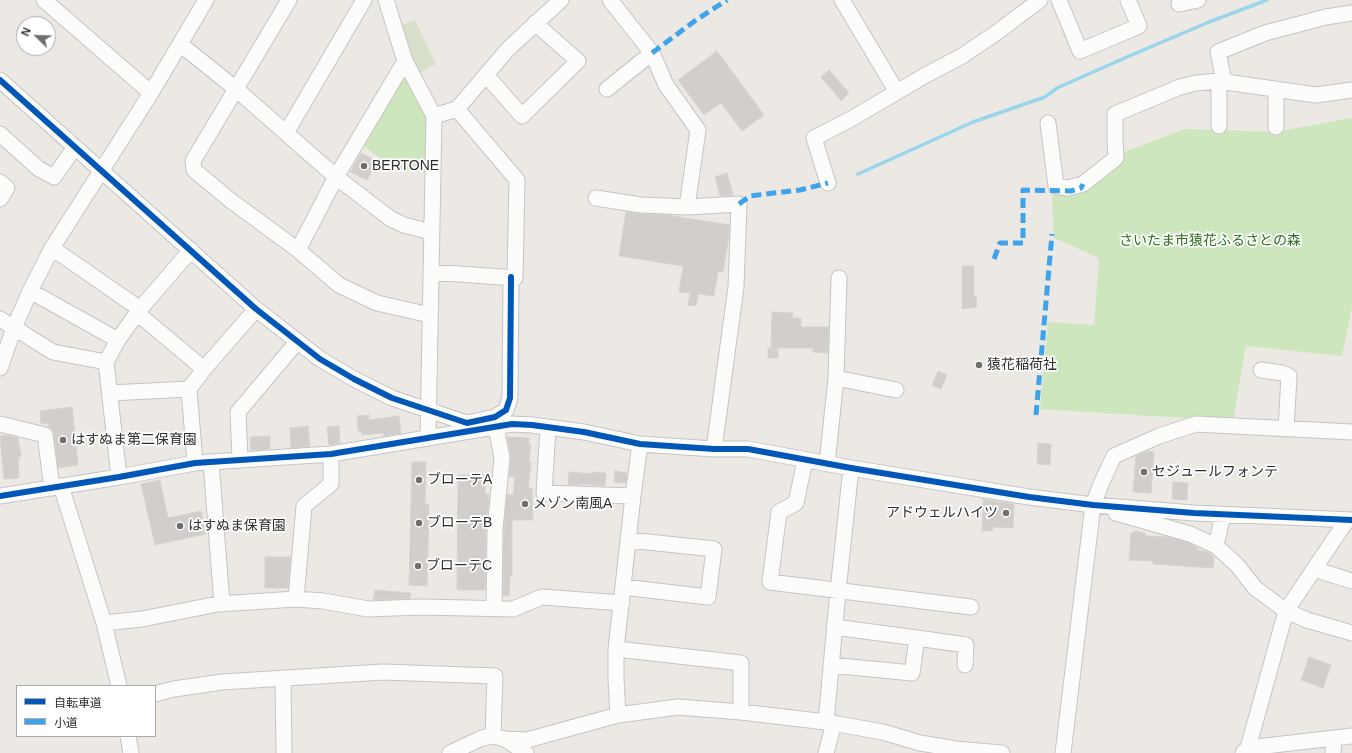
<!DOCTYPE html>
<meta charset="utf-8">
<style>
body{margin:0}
#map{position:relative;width:1352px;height:753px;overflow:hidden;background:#ece8e4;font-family:Arial,"Noto Sans JP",sans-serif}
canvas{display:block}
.legend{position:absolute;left:16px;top:685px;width:140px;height:52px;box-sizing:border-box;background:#fff;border:1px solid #ababab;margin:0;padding:5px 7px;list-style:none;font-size:12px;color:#2e2e2e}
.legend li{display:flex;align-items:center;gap:8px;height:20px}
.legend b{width:20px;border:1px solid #ababab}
.north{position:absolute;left:16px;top:16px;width:40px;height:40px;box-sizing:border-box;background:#fff;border:1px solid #ababab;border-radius:50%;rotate:293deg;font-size:11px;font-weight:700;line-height:16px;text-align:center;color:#2e2e2e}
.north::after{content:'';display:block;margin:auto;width:14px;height:18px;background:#706f6e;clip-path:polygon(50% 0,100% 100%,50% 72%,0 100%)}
</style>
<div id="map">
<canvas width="1352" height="753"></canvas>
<ul class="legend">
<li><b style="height:5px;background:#0057b8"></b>自転車道</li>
<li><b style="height:5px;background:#3ea3eb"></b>小道</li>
</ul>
<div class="north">N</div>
</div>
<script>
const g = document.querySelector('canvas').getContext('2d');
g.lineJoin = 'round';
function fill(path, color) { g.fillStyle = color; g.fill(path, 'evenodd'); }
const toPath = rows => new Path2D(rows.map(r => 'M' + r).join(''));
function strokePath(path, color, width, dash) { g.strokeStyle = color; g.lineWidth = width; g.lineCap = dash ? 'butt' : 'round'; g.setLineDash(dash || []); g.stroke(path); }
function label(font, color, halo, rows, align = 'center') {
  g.font = font + ' Arial,"Noto Sans JP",sans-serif'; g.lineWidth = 3.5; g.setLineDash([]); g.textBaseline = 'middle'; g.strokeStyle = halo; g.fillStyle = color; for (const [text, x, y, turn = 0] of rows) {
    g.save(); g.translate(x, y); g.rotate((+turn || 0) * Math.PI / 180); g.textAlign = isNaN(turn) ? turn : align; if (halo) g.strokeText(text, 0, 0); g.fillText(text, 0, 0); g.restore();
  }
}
const green = toPath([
 [404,72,430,111,425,172,395,169,361,144],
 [1352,118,1352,307,1342,356,1246,346,1233,421,1040,409,1048,322,1094,325,1099,258,1054,238,1052,194,1071,194,1121,153,1185,129,1275,132]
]);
const cemetery = toPath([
 [415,20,436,64,419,74,412,61,413,58,402,25]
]);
const stream = toPath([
 [858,174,973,122,1045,97,1057,88,1127,57,1209,22,1267,0]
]);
const building = toPath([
 [717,51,764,115,742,131,721,103,704,115,678,80,717,51],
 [829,70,849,93,841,101,821,77,829,70],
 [361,153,377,161,367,180,350,172,361,153],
 [727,173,733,195,720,196,715,177,727,173],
 [626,212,641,214,667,215,729,225,729,236,723,272,718,271,714,296,698,294,696,306,688,305,690,293,679,292,683,266,619,256,626,212],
 [962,266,974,266,974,297,976,296,977,307,962,309,962,266],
 [772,312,793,313,792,318,801,318,801,327,829,327,828,353,813,352,813,348,771,348,772,312],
 [768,348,778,349,778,358,768,358,768,348],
 [938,371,947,375,941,389,932,385,938,371],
 [72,407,78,465,58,468,54,433,52,429,49,427,48,423,41,424,40,411,72,407],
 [369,415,369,420,399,416,401,433,384,436,383,433,362,435,361,431,358,431,357,416,369,415],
 [308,426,310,446,291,448,290,428,308,426],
 [339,426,340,443,329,445,327,427,339,426],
 [6,435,18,438,21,456,19,457,19,460,18,460,19,478,4,479,0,436,6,435],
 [270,436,270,449,251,450,250,437,270,436],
 [507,437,529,438,529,445,531,445,529,462,531,462,528,488,532,488,533,520,512,520,512,576,510,576,509,596,503,596,504,530,507,495,513,495,515,477,509,476,511,457,507,437],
 [1038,443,1051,444,1050,465,1037,464,1038,443],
 [1147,451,1154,452,1151,493,1133,492,1136,456,1147,451],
 [412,462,426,462,425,504,429,504,427,586,409,585,412,462],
 [615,471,627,473,626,483,614,482,615,471],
 [569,472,592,474,593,472,606,473,605,486,581,484,581,485,568,485,569,472],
 [458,475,486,475,485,494,489,494,486,529,485,590,457,590,458,475],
 [160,480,168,518,201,511,206,534,155,545,141,484,160,480],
 [1173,482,1188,483,1187,500,1172,499,1173,482],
 [983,499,1014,504,1013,528,993,527,992,531,982,531,983,499],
 [1136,531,1145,533,1146,536,1169,537,1187,542,1198,548,1198,550,1204,551,1211,554,1214,556,1213,568,1153,564,1153,561,1129,560,1131,533,1136,531],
 [265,557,291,557,288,588,265,588,265,557],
 [375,590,411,593,410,598,373,600,375,590],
 [1309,657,1331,665,1323,688,1301,680,1309,657]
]);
const minor = toPath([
 [44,0,151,93],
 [289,0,193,161,194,170,230,200,298,250],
 [386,0,405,61,434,116,428,438],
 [610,0,652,53,666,85,698,130,687,207,739,204,736,287,714,449],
 [842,0,897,92],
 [1059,0,1080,51,1139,26,1128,0],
 [1179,4,1198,0],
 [180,44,236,89,336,177,391,219,404,225,431,232],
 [405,61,336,177,298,250,339,285,377,303,430,315],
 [486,75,522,116,578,61,535,23],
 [0,80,256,309,320,359,354,379,392,398,467,423,495,417,506,410,510,398,511,277],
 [1224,81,1218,52,1265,33,1326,17,1352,13],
 [607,89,652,53],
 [1276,90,1276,127],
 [434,116,457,109,508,49,561,0],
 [1048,123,1056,186,1068,188,1083,184,1116,158,1115,141,1115,114,1180,87,1196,83,1219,81,1316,95,1352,90],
 [1219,126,1219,81],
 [286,133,364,0],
 [0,134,39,169,54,177,75,147],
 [0,182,7,188,0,199],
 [828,183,814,138,851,119,924,76,962,56,996,33,1040,0],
 [596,198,641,205,687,207],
 [52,248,140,309],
 [431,272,515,278,517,180,457,109],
 [30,291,118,340],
 [137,313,204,369],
 [0,319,53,352,106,362],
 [0,368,14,328,30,291,52,248,151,93,206,0],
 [1261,370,1282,373,1289,376,1286,429],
 [836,378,896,390],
 [110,393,189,389],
 [0,424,45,435,52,488],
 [548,427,544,493,633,496],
 [240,459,238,412,297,342],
 [805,460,796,503,779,512,770,582,971,607],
 [211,462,222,604],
 [195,463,189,389,204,369,256,309],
 [827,464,836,378,839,278],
 [119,477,106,362,118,340,140,309,191,250],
 [61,486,104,623,119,686],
 [0,496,119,477,195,463,331,454,512,424,532,425,584,432,640,444,714,449,748,449,851,468,1029,497,1093,505,1194,513,1352,520],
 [1116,513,1190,534,1216,546,1237,565,1255,588,1286,611,1307,620,1352,633],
 [1216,546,1223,514],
 [1314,569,1352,581],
 [623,587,708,597,714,549,629,540],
 [296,599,304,506,331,484,331,454],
 [494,609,495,529,502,458,496,427],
 [104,623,142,619,218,604,296,599,323,601,368,609,420,607,513,609,542,597,622,603],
 [917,638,966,645,965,665],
 [616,649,741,663,741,712],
 [831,665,912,673,917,638,834,627],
 [283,678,284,753],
 [155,694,174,689,222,682,383,672,495,676,493,736],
 [618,715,616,679,616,649,633,496,640,444],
 [826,722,838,591,851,468],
 [128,736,131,753],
 [505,739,527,740,618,715,678,707,741,712,826,722,883,732,920,743,956,749,1002,753],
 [1248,748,1286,611,1347,520],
 [450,753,482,738,493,736,505,739,526,753],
 [826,753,834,723],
 [1063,753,1093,505,1101,484,1114,456,1159,436,1196,424,1352,432],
 [1243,753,1248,748,1352,736],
 [1333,753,1334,738]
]);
const quiet = toPath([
 [652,53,696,20,727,0],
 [739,204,750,196,800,190,828,183],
 [994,259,1000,243,1023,243,1023,190,1071,191,1081,188,1083,184],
 [1036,415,1052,234]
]);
const cycleway = toPath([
 [0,80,256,309,320,359,354,379,392,398,467,423,495,417,506,410,510,398,511,277],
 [0,496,119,477,195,463,331,454,512,424,532,425,584,432,640,444,714,449,748,449,851,468,1029,497,1093,505,1194,513,1352,520]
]);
const markers = [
 [364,166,4,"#706f6e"],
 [979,365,4,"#706f6e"],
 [63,440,4,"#706f6e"],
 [1144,472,4,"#706f6e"],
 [419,480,4,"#706f6e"],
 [525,504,4,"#706f6e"],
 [1006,513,4,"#706f6e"],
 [419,523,4,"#706f6e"],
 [180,526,4,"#706f6e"],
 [418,566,4,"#706f6e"]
];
const poiNames = [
 ["BERTONE",372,166],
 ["猿花稲荷社",987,365],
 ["はすぬま第二保育園",71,440],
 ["セジュールフォンテ",1152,472],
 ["ブローテA",427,480],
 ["メゾン南風A",533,504],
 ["アドウェルハイツ",998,513,"right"],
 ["ブローテB",427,523],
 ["はすぬま保育園",188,526],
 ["ブローテC",426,566]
];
const parkNames = [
 ["さいたま市猿花ふるさとの森",1210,241]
];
fill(green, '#cee6be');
fill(cemetery, '#d8e0cc');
strokePath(stream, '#99d6ec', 3.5);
fill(building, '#d1cecb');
strokePath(building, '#d7d4d0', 1);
strokePath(minor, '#c5c4c5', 17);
strokePath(minor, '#fcfcfb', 15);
strokePath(quiet, '#3ea3eb', 5, [10, 5]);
strokePath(cycleway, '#0057b8', 6);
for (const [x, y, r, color] of markers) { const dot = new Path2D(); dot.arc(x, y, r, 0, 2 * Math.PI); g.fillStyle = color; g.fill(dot); strokePath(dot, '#fff', 1.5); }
label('14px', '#2e2e2e', '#fff', poiNames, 'left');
label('14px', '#2c6e1b', '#fff', parkNames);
</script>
